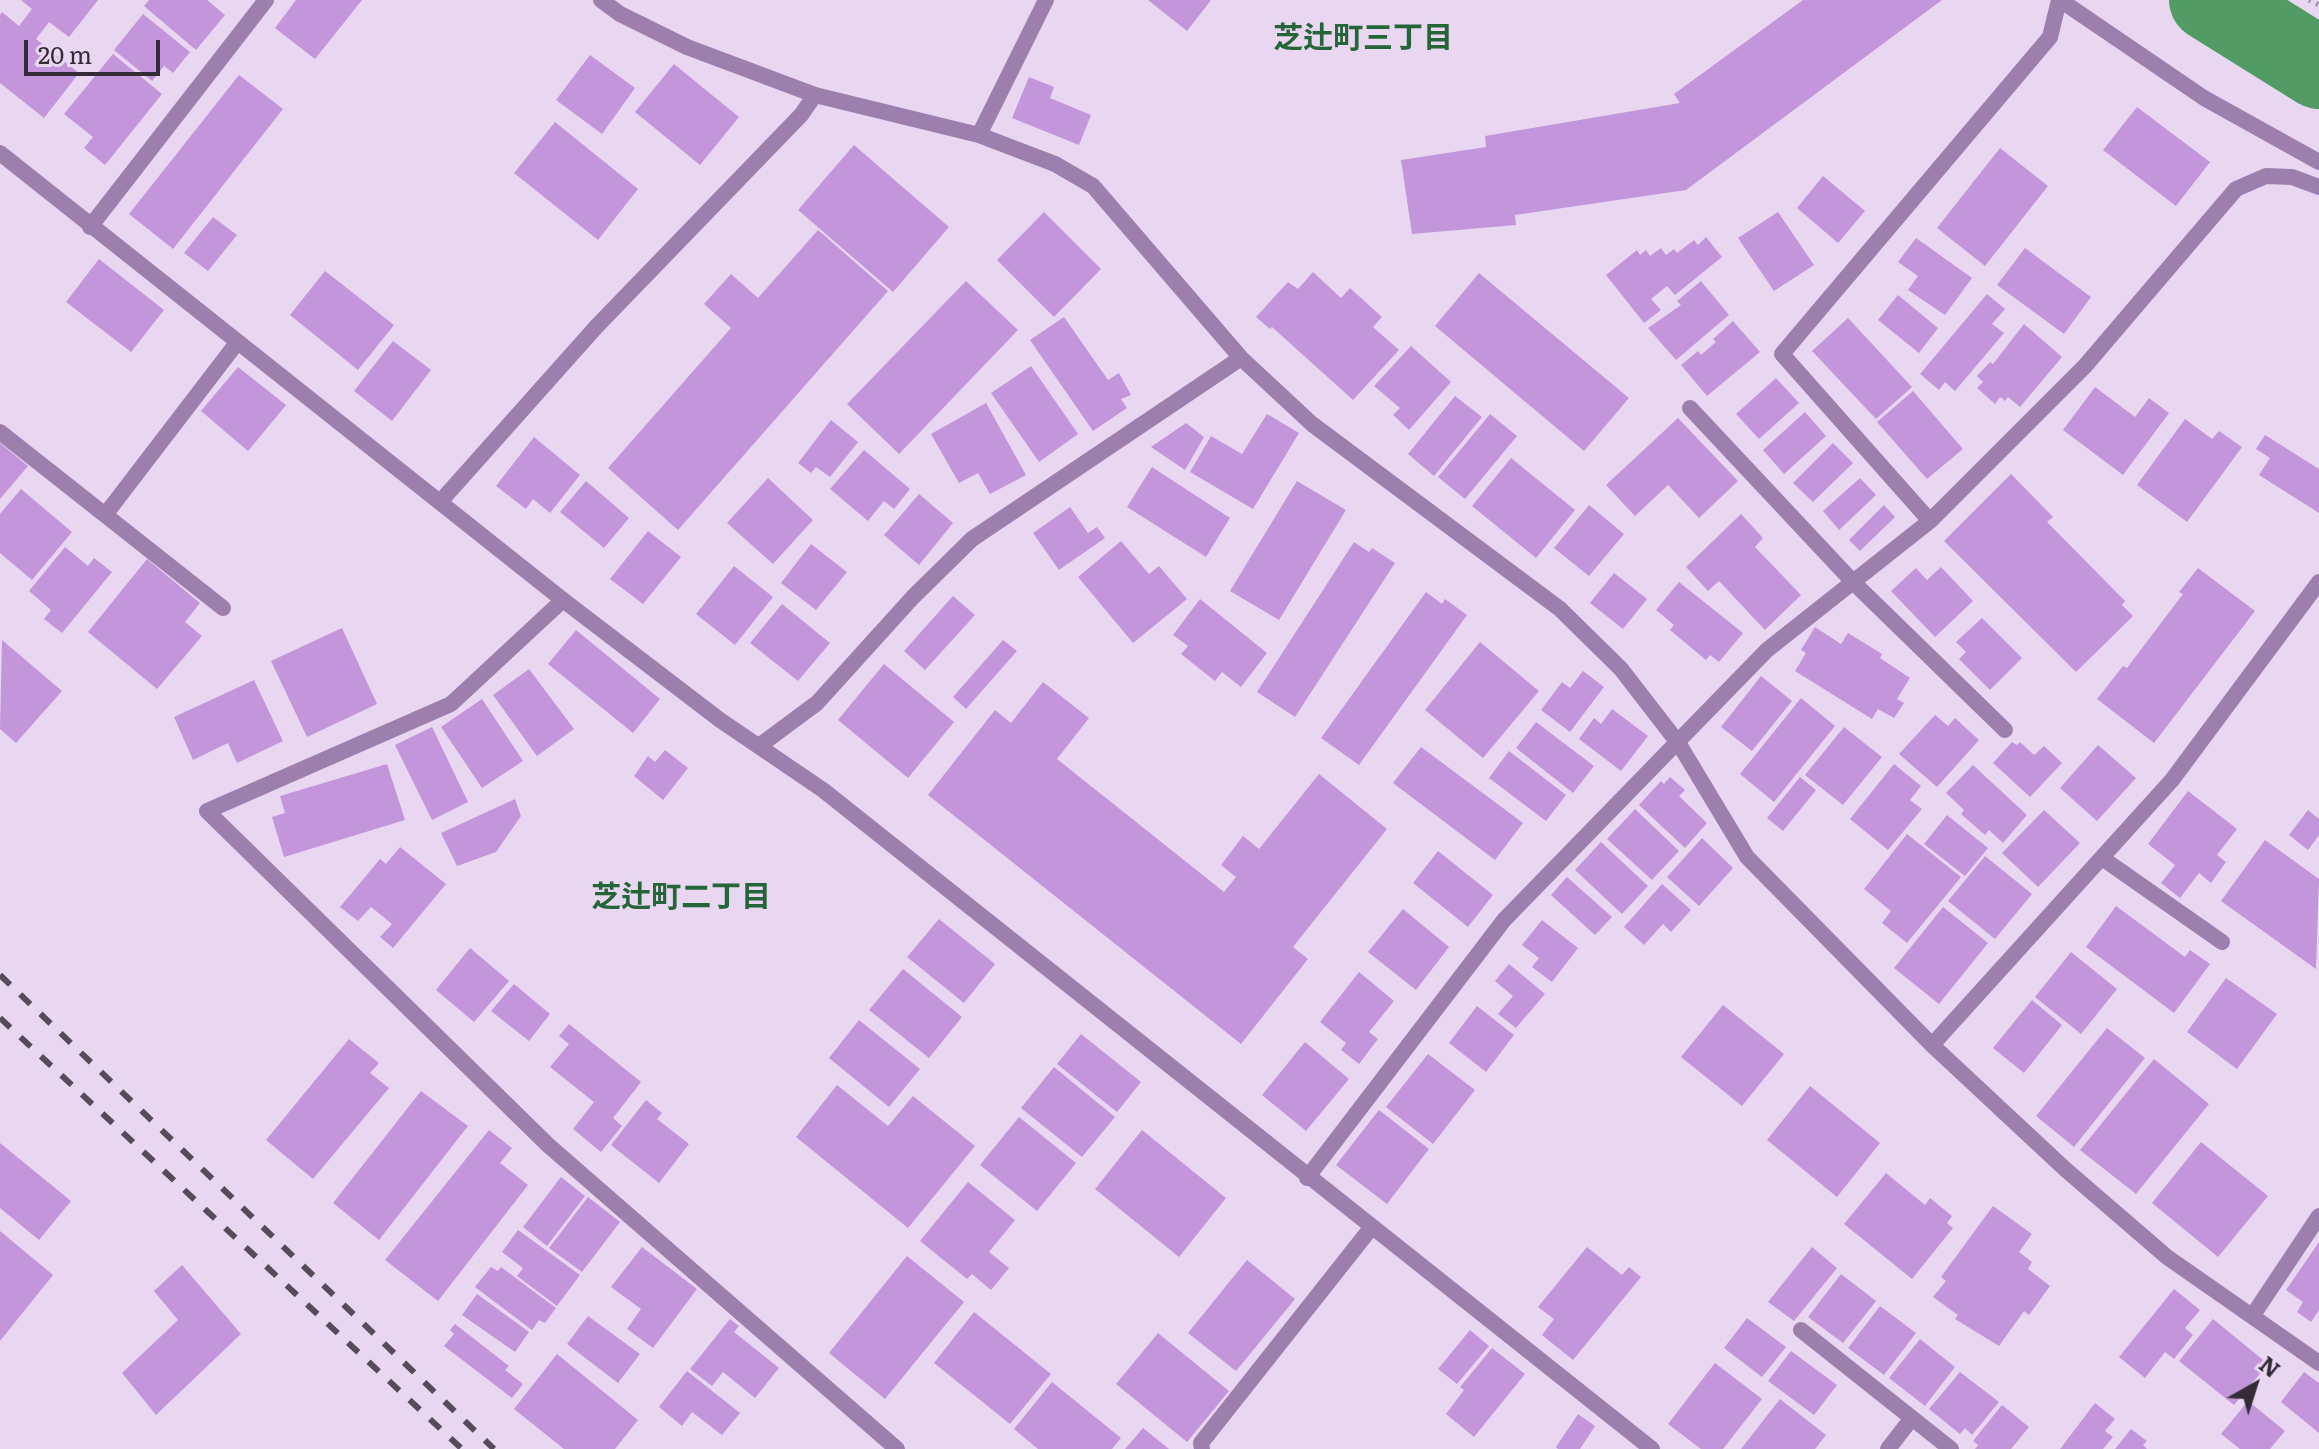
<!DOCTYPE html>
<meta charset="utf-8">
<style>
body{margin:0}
#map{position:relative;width:2319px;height:1449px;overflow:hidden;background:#e9d7f2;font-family:Literata,serif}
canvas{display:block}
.north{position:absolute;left:2215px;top:1345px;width:80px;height:80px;-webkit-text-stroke:6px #e9d7f2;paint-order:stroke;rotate:39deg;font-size:22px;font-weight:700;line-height:32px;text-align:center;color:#332c37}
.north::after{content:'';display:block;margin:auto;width:28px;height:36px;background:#332c37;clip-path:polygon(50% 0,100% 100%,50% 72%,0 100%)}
.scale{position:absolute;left:24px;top:40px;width:136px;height:36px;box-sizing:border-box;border:4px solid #332c37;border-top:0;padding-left:10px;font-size:24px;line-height:28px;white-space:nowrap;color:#332c37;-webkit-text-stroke:6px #e9d7f2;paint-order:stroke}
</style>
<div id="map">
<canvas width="2319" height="1449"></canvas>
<div class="north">N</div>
<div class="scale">20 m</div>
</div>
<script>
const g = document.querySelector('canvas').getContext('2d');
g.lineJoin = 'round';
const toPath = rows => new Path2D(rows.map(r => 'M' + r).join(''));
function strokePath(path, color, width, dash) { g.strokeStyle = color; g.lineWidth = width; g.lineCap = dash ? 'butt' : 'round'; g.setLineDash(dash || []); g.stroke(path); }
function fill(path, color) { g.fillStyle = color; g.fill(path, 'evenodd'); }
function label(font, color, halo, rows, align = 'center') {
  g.font = font + ' Literata,"Noto Sans JP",serif'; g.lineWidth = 6; g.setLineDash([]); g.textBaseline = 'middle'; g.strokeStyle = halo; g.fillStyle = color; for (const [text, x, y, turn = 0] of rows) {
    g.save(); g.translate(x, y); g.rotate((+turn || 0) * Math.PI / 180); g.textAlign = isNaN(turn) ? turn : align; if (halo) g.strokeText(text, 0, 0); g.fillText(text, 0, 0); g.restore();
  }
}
const river = toPath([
 [2210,0,2319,68]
]);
const building = toPath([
 [21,0,98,0,69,37,49,22,36,39,79,73,44,118,0,83,0,15,2,12,19,26,32,9],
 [149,0,207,0,225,15,196,50,144,6],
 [296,0,362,0,315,59,275,28],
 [1148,0,1211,0,1187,31],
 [1803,0,1942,0,1686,190,1515,215,1516,225,1412,234,1401,160,1486,147,1485,136,1680,103,1674,94],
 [143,14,190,52,173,73,164,66,152,81,114,50],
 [113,54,162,94,105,165,84,148,93,137,64,114],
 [590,55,635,88,602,134,556,100],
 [674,64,739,117,700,165,635,112],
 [239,75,283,109,173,249,129,214],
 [1029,77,1054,87,1050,98,1091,115,1079,145,1012,118],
 [2137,107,2210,162,2176,206,2103,150],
 [555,122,638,189,598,240,514,173],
 [854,145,949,227,893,292,798,210],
 [2000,148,2048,186,1985,266,1937,228],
 [1823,176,1865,211,1838,243,1797,208],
 [1044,212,1101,269,1054,317,997,260],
 [1778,212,1814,265,1774,291,1738,238],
 [213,217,237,235,208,271,184,253],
 [818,230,888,291,678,530,608,468,731,328,704,304,731,274,758,298],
 [1706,237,1722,257,1675,295,1667,286,1651,299,1661,310,1644,323,1606,275,1637,250,1640,255,1646,250,1650,256,1661,248,1666,255,1674,249,1677,253,1694,240,1698,245],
 [1916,238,1972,278,1945,315,1908,290,1918,276,1898,262],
 [2025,248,2091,297,2064,334,1997,285],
 [99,259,164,310,131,352,66,302],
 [325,271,394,325,358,370,290,315],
 [1313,272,1341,298,1350,288,1382,317,1373,327,1399,350,1353,400,1272,327,1270,329,1256,317,1288,282,1298,289],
 [1479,273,1629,398,1584,451,1435,326],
 [966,281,1018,330,899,454,847,404],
 [1701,281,1729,315,1676,360,1648,328,1681,305,1677,301],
 [1987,294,2005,309,1992,324,2004,333,1955,391,1945,382,1939,390,1920,374],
 [1898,295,1938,328,1919,353,1878,320],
 [1064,317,1108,380,1119,373,1131,395,1121,399,1127,408,1093,431,1030,340],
 [1848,318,1912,387,1876,419,1812,351],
 [1733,321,1760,352,1707,396,1681,365,1698,351,1701,355,1716,342,1713,339],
 [2024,324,2062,357,2020,407,2008,397,2005,401,2000,397,1995,404,1977,388,1983,382,1977,376,1990,362,1993,364],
 [393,341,431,370,392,421,354,391],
 [1411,346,1451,382,1409,430,1393,415,1400,408,1374,386],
 [1031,366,1078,434,1039,462,991,393],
 [238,367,286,405,248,451,201,411],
 [1776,378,1799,403,1759,439,1736,414],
 [2095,387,2135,417,2149,398,2169,413,2123,475,2063,430],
 [1913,391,1963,449,1927,479,1877,422],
 [1455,396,1482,417,1434,476,1408,454],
 [986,403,1026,475,990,494,978,473,959,483,931,434],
 [1805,412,1826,436,1784,474,1763,450],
 [1267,414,1299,433,1253,509,1190,472,1211,436,1242,454],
 [1490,414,1517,436,1465,499,1438,477],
 [1678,418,1738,481,1699,518,1668,485,1635,516,1606,485],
 [2185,419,2212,439,2219,431,2242,447,2187,522,2137,485],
 [831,420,858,442,830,477,816,467,811,473,798,463],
 [1186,423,1204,437,1185,470,1151,447],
 [2265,435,2319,469,2319,513,2259,475,2270,458,2256,449],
 [534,437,580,475,550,513,533,499,526,509,496,486],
 [0,443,28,466,0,499],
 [1833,443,1853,463,1813,502,1793,483],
 [864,450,910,489,894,509,884,501,868,521,830,489],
 [1511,458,1575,510,1536,558,1472,506],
 [1152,467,1230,518,1206,557,1127,507],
 [2011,474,2053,517,2047,522,2125,601,2122,605,2133,616,2076,672,1944,541],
 [768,478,813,520,773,564,727,523],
 [1860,478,1876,495,1839,530,1823,511],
 [586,481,629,518,604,548,560,512],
 [1297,481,1346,510,1279,620,1230,591],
 [21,489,72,532,32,580,0,553,0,514],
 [919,494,953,523,919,565,884,535],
 [1589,505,1624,534,1589,576,1554,548],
 [1884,505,1895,517,1860,551,1849,540],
 [1070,507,1088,533,1097,527,1105,538,1059,570,1033,533],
 [1741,514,1763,538,1755,547,1801,595,1765,630,1719,581,1708,591,1686,567],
 [648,531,681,557,643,604,610,579],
 [1121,541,1149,574,1159,566,1187,599,1133,643,1078,577],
 [1354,542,1369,552,1372,548,1395,563,1295,717,1257,692],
 [811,544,847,572,816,610,781,583],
 [65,547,88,566,94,558,112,572,62,633,44,619,51,610,29,591],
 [147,559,200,603,185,622,202,636,157,689,88,632],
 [734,566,773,597,735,645,696,614],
 [1941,567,1973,601,1935,637,1891,591,1916,568,1927,580],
 [2198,568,2255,611,2154,743,2097,699,2123,666,2127,668,2183,594,2179,592],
 [1614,573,1647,599,1623,629,1590,603],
 [1679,582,1743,633,1719,662,1710,655,1706,660,1670,630,1674,625,1656,610],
 [1426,592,1442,604,1445,599,1467,615,1359,765,1321,738],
 [953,596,975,615,925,670,904,651],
 [1200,599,1267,653,1241,687,1222,672,1215,681,1181,654,1188,646,1173,635],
 [782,604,830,643,798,681,750,643],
 [1982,618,2022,658,1990,690,1959,659,1966,652,1956,642],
 [1815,627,1841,644,1848,633,1882,654,1880,658,1910,678,1897,699,1904,703,1894,718,1878,709,1872,719,1795,671,1806,653,1801,650],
 [342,628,377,704,307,737,271,661],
 [576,630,660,699,633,733,548,664],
 [2,640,62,691,16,743,0,729],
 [1003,640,1017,651,966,709,953,697],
 [1480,642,1539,691,1483,758,1425,710],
 [884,664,954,722,908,778,838,720],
 [529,669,574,729,537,756,493,695],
 [1583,671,1604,687,1570,732,1541,710,1562,682,1570,688],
 [1761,676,1792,701,1752,751,1721,727],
 [254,680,283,741,237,763,228,743,193,760,174,717],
 [1043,682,1089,718,1057,759,1224,892,1236,877,1221,865,1243,836,1259,849,1319,774,1387,829,1293,947,1308,959,1241,1044,928,795,995,710,1011,723],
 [1801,698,1835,726,1774,802,1740,774],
 [482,699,523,761,482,788,441,727],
 [1612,709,1648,736,1621,771,1579,739,1594,718,1601,724],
 [1935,715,1948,726,1955,718,1979,740,1937,787,1899,754],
 [1536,722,1594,766,1573,793,1516,748],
 [432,727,468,802,432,820,395,745],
 [1844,727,1882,757,1843,805,1805,775],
 [2012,742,2017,745,2020,742,2034,755,2044,746,2062,763,2030,797,1993,763],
 [2098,745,2136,778,2097,821,2060,788],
 [1421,747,1523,823,1495,860,1393,783],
 [665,750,688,768,663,800,634,776,648,756,655,762],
 [1509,751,1566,795,1546,821,1489,778],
 [387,764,405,820,284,857,272,817,285,813,280,796],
 [1894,764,1921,786,1910,800,1922,809,1888,850,1850,819],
 [1973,765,2027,815,2003,843,1989,830,1985,835,1961,814,1964,810,1946,793],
 [1670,777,1685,790,1679,796,1707,823,1685,848,1639,805,1661,781,1664,784],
 [1800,777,1816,790,1783,831,1767,818],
 [2188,791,2237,829,2217,855,2226,862,2211,883,2199,873,2180,898,2161,883,2175,865,2148,844],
 [515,799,521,816,496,852,457,866,441,833],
 [1635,809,1679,851,1652,880,1607,839],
 [2044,810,2080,843,2038,887,2002,853],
 [2308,810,2319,819,2319,835,2308,850,2289,835],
 [1947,815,1988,848,1965,876,1924,844],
 [1907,834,1961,877,1907,943,1882,923,1891,911,1864,889],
 [1702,838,1733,868,1699,906,1667,877],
 [2265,840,2319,879,2316,969,2221,901],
 [1601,842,1648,886,1622,914,1575,870],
 [400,847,446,884,393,948,380,937,392,924,371,907,358,921,340,907,380,859,386,864],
 [1438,851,1493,895,1468,927,1413,883],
 [1985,856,2032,894,1995,939,1948,901],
 [1567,877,1612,917,1595,935,1551,895],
 [1662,884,1691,910,1671,932,1663,924,1644,945,1624,927],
 [2116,906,2185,957,2190,950,2210,964,2174,1013,2086,947],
 [1943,907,1988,943,1939,1004,1894,968],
 [1403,909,1449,947,1416,990,1368,952],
 [939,919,995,964,964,1003,907,957],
 [1542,920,1578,948,1552,982,1532,967,1539,958,1522,945],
 [470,948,509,981,474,1022,436,990],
 [2071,952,2117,989,2081,1034,2035,997],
 [1509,964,1545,994,1516,1028,1498,1014,1513,996,1495,981],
 [903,969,962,1017,929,1058,869,1010],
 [1359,972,1394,1001,1369,1032,1378,1039,1359,1064,1341,1050,1346,1043,1320,1022],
 [2226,978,2277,1014,2237,1069,2187,1032],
 [514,984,550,1014,529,1041,491,1011],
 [2032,1000,2062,1025,2024,1073,1993,1048],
 [1723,1005,1784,1054,1742,1106,1681,1057],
 [1477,1006,1514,1035,1486,1072,1449,1043],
 [859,1020,920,1069,889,1107,829,1058],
 [569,1024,641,1082,613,1118,622,1126,601,1152,573,1129,594,1102,550,1067,569,1044,559,1036],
 [2107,1028,2145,1058,2074,1147,2036,1116],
 [1081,1034,1141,1082,1117,1112,1057,1064],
 [349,1039,379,1063,370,1073,389,1088,313,1179,266,1140],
 [1305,1042,1349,1079,1306,1131,1262,1095],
 [1428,1054,1475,1090,1433,1144,1386,1107],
 [2154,1059,2209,1104,2136,1194,2080,1150],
 [1054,1067,1115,1117,1082,1157,1021,1108],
 [837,1085,888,1126,913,1096,975,1146,908,1228,796,1137],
 [1810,1086,1880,1143,1837,1197,1767,1140],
 [421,1091,468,1126,379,1240,333,1203],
 [646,1100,662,1113,657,1119,689,1144,659,1183,611,1145],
 [1379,1110,1429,1149,1387,1204,1336,1165],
 [1019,1117,1076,1163,1037,1211,980,1165],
 [489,1130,512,1148,500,1163,528,1185,438,1301,385,1260],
 [1142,1130,1226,1198,1179,1257,1095,1189],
 [2201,1142,2268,1196,2218,1257,2152,1203],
 [0,1143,71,1201,39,1240,0,1208],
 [1886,1173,1925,1205,1930,1198,1952,1216,1947,1223,1953,1228,1912,1279,1844,1224],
 [561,1177,585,1196,547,1246,523,1227],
 [968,1182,1015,1220,989,1252,1009,1268,991,1290,972,1274,967,1279,920,1241],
 [588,1197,620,1222,582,1272,549,1248],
 [1993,1206,2032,1234,2019,1252,2032,1262,2028,1269,2050,1286,2029,1315,2024,1311,1999,1346,1955,1319,1958,1315,1933,1297,1946,1281,1941,1277],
 [518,1230,580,1275,557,1306,517,1276,523,1268,502,1252],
 [0,1231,53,1275,0,1341],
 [2319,1242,2319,1310,2311,1322,2297,1312,2303,1302,2286,1290],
 [642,1247,697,1289,653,1348,627,1329,641,1309,611,1287],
 [1587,1247,1622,1275,1629,1267,1641,1277,1573,1360,1542,1335,1554,1319,1538,1307],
 [1812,1247,1837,1268,1794,1321,1768,1302],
 [907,1256,964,1302,885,1399,829,1353],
 [1247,1260,1295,1299,1236,1371,1188,1333],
 [182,1265,241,1334,156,1415,122,1373,178,1320,154,1291],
 [491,1267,498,1271,501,1267,556,1308,545,1323,539,1320,532,1330,475,1287],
 [1841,1274,1876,1301,1843,1343,1808,1317],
 [2174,1289,2200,1310,2185,1328,2193,1335,2174,1359,2165,1352,2145,1378,2119,1357],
 [477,1294,529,1332,515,1352,462,1315],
 [1880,1306,1916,1333,1884,1375,1848,1348],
 [974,1312,1051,1374,1010,1424,934,1363],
 [588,1316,640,1354,618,1383,567,1344],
 [1747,1318,1786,1347,1762,1377,1724,1348],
 [730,1319,739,1326,734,1332,779,1368,755,1398,723,1372,712,1386,690,1369],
 [2213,1319,2268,1364,2234,1405,2179,1361],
 [455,1324,509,1366,505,1370,523,1384,512,1398,444,1346,454,1334,450,1330],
 [1470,1330,1489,1346,1457,1384,1438,1369],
 [1158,1333,1229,1391,1187,1442,1116,1384],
 [1920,1339,1955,1367,1925,1406,1889,1378],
 [1492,1348,1525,1374,1474,1437,1446,1414,1464,1390,1460,1387],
 [1791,1351,1837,1385,1814,1415,1768,1381],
 [557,1354,638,1420,615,1449,564,1449,514,1409],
 [1715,1363,1762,1399,1723,1449,1701,1449,1668,1424],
 [687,1371,740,1413,722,1435,692,1412,682,1426,659,1407],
 [1960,1372,1999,1402,1972,1435,1965,1428,1960,1434,1929,1409],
 [2304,1372,2319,1383,2319,1433,2281,1402],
 [1052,1382,1121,1438,1112,1449,1038,1449,1014,1429],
 [1780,1399,1826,1435,1815,1449,1741,1449],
 [2248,1401,2285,1431,2270,1449,2240,1449,2221,1434],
 [2095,1403,2115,1419,2105,1431,2113,1437,2103,1449,2060,1449],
 [2002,1405,2029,1427,2011,1449,1975,1449,1978,1445,1973,1441],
 [1578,1414,1595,1426,1580,1449,1558,1449,1556,1447],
 [1143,1428,1169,1449,1125,1449],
 [2131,1429,2147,1441,2143,1445,2147,1449,2115,1449]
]);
const path = toPath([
 [2309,0,2319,5]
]);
const service = toPath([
 [90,227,266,0],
 [1690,408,1854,583,2005,730],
 [0,432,223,608],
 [105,515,236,344],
 [563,600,451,704,207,811,548,1145,897,1449],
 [2102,858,2222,942],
 [1801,1330,1951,1449],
 [1202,1449,1201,1443,1371,1228],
 [1888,1449,1912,1418]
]);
const minor = toPath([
 [601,0,620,14,687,47,815,95,979,135,1055,164,1093,186,1241,358,1312,424,1560,609,1621,669,1679,744,1747,857,1932,1045,2065,1169,2167,1257,2319,1363],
 [2060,0,2204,98,2319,162],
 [979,135,1046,0],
 [0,153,563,600,720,720,823,790,1652,1449],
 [440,502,596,327,801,115,815,95],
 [1930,521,1782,354,2050,37,2059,0],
 [759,746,817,703,913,597,972,539,1241,358],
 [1932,1045,2172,780,2319,582],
 [1307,1178,1504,920,1767,650,1930,521,2085,366,2236,189,2266,176,2292,177,2319,187],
 [2253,1315,2319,1216]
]);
const rail = toPath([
 [0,975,494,1449],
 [0,1018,462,1449]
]);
const neighbourhoodNames = [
 ["芝辻町三丁目",1363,39],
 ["芝辻町二丁目",681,898]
];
strokePath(river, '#539b65', 82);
fill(building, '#c395da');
strokePath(path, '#9a8da1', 5, [2, 6]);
strokePath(service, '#9d7fad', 16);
strokePath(minor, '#9d7fad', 16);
strokePath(rail, '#554c5a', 6, [14, 14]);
label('bold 30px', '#256638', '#e9d7f2', neighbourhoodNames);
</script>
